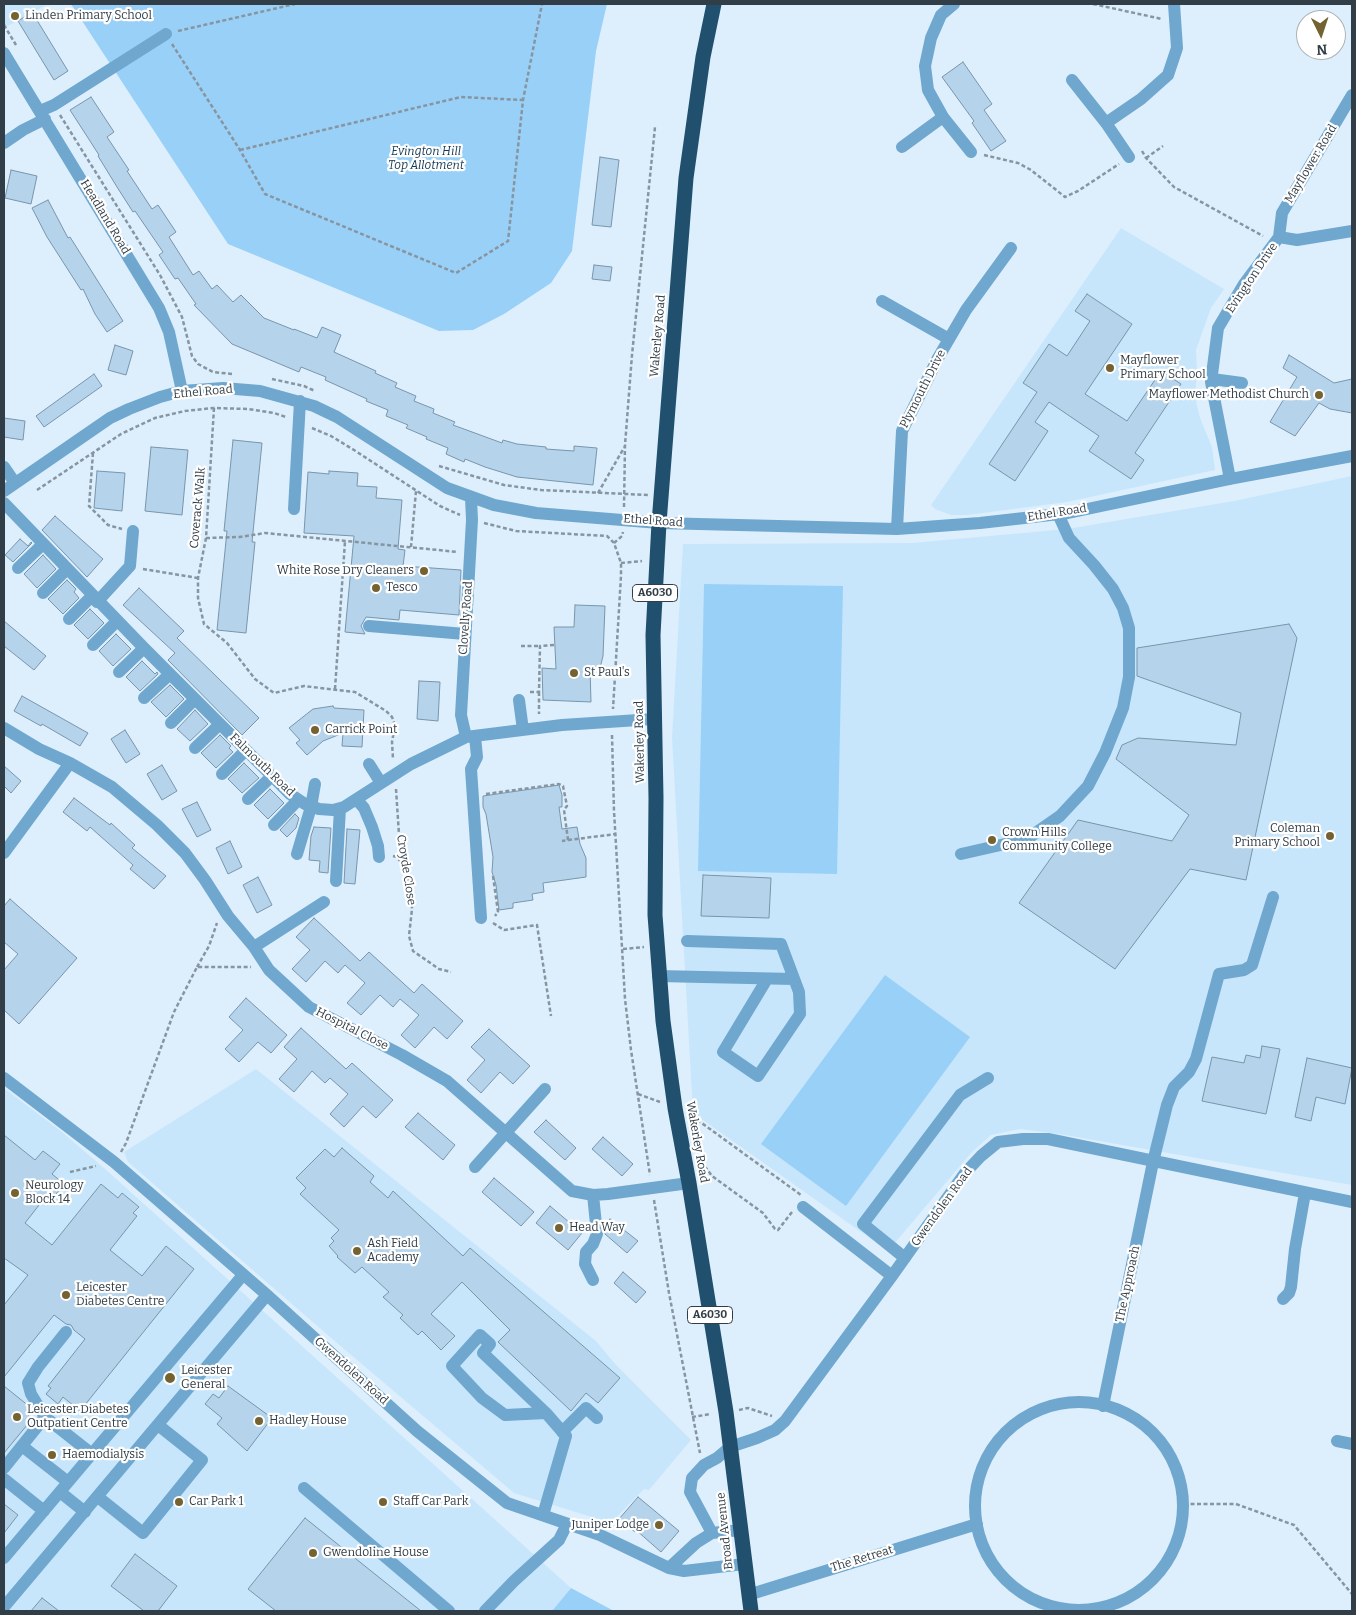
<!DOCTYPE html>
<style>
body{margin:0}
#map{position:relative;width:1356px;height:1615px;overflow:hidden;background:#ddeffd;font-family:Bitter,serif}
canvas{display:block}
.frame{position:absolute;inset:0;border:5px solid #323e47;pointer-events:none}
.north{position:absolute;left:1296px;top:10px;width:50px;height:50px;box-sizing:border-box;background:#fff;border:1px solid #adb2b5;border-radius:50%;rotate:176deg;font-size:14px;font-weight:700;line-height:20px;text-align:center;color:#323e47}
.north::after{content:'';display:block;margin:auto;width:18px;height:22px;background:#746231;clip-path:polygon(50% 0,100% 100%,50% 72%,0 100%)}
</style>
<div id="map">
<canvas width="1356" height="1615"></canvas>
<div class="frame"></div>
<div class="north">N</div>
</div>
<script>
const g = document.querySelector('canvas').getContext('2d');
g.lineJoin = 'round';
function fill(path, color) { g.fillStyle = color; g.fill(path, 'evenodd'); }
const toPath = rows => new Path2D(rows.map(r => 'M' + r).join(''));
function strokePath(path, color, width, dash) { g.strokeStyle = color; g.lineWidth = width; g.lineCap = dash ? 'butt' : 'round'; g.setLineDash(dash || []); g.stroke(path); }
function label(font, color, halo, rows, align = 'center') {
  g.font = font + ' Bitter,serif'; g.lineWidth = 4.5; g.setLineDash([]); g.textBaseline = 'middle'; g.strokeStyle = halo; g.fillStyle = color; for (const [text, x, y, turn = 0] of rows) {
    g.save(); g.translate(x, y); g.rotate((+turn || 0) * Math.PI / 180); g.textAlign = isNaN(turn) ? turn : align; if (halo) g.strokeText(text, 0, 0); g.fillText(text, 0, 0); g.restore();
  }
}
const built = toPath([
 [4,4,48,4,4,28],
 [1121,228,1224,289,1211,308,1196,350,1197,371,1195,397,1200,418,1212,447,1215,470,1067,502,967,515,951,515,935,509,931,505],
 [1352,476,1352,1185,1059,1134,1020,1129,991,1135,971,1153,888,1251,693,1113,672,738,683,544,912,543,1067,529,1234,501],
 [256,1069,596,1341,616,1365,691,1440,649,1490,644,1489,611,1523,514,1493,337,1343,128,1162,124,1152],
 [4,1088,62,1132,104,1168,571,1588,552,1611,4,1611]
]);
const green = toPath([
 [71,4,607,4,596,51,572,251,551,283,504,314,473,330,439,331,228,244],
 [704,584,843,586,837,874,698,871],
 [885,975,970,1037,846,1206,761,1144],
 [571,1588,614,1611,552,1611]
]);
const building = toPath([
 [32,12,68,71,54,80,18,21,32,12],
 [963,62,992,104,984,110,1006,141,991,151,972,123,974,121,942,77,963,62],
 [91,97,114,132,107,137,129,170,127,171,152,209,158,205,176,232,169,237,193,275,199,271,212,289,217,285,233,302,241,295,264,318,294,330,294,329,317,338,322,327,341,335,334,352,376,371,375,373,397,383,395,387,416,396,414,401,434,409,433,413,455,422,453,425,502,443,503,440,517,444,546,447,546,449,574,451,574,446,597,448,593,485,517,477,485,467,465,459,464,462,446,454,448,448,426,439,427,437,406,428,408,425,386,416,388,410,366,401,367,399,325,380,326,377,301,367,299,372,232,344,194,305,196,304,178,278,175,279,159,255,163,252,135,211,133,212,117,187,98,156,99,155,70,110,91,97],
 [600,157,619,160,611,227,592,225,600,157],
 [11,170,37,176,31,204,5,198,11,170],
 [48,200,68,238,70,237,123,321,107,332,95,314,83,289,81,290,47,237,32,208,48,200],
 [594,265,612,267,610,281,592,279,594,265],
 [1087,294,1132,324,1085,394,1127,421,1161,371,1181,384,1135,453,1144,460,1131,479,1089,451,1099,436,1049,402,1035,422,1048,431,1015,481,989,464,1037,392,1023,383,1049,344,1067,356,1090,321,1075,311,1087,294],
 [115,345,133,351,126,375,108,370,115,345],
 [1289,355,1334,383,1352,379,1352,413,1330,409,1319,403,1295,436,1270,422,1297,377,1283,368,1289,355],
 [94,374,102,386,44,427,36,416,94,374],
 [4,418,25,421,23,440,4,437,4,418],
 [233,440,262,443,252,542,255,542,246,633,217,630,227,531,224,531,233,440],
 [151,447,188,450,182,515,145,511,151,447],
 [97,471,125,473,122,511,94,508,97,471],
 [329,471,358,473,357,486,377,487,376,498,402,500,398,549,405,550,403,566,461,570,459,615,400,610,399,620,366,617,361,626,365,634,345,632,354,536,304,533,308,472,329,474,329,471],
 [55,516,103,559,87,577,42,530,55,516],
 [20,539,28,546,31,542,32,543,13,562,5,555,20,539],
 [43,555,56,569,37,588,24,574,43,555],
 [67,580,76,589,74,592,79,598,63,614,48,599,67,580],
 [139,588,184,631,177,638,259,718,242,735,168,660,175,653,123,605,139,588],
 [575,605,605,606,603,656,600,668,590,668,591,702,543,700,542,668,556,669,554,627,574,627,575,605],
 [90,609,104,623,88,639,74,625,90,609],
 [4,621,46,656,34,670,4,646,4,621],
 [1289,624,1297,638,1246,880,1190,869,1115,969,1019,903,1078,820,1172,841,1189,815,1116,759,1122,745,1138,738,1236,745,1241,713,1137,676,1137,648,1289,624],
 [116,634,131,649,113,666,99,651,116,634],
 [142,661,155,674,157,672,158,674,140,691,126,677,142,661],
 [419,681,440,682,438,721,417,719,419,681],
 [170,685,184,699,166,717,151,702,170,685],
 [22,696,88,733,80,746,42,724,41,726,14,711,22,696],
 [333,706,334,708,364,710,362,747,342,746,343,733,323,741,307,755,296,743,300,740,289,728,313,709,333,706],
 [195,710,208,724,190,741,177,729,195,710],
 [125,730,140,754,126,763,111,739,125,730],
 [220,735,231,746,229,748,233,752,216,768,201,753,220,735],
 [244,763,259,778,242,793,228,779,244,763],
 [162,765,177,791,162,800,147,774,162,765],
 [4,766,21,781,11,793,4,786,4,766],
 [559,785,562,795,562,807,559,807,562,829,577,827,580,844,586,858,586,877,543,883,544,892,532,894,533,900,513,903,513,908,499,910,496,885,492,872,493,857,486,814,483,807,483,796,559,785],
 [270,789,284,803,268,819,254,805,270,789],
 [74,798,110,825,111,823,135,845,132,848,166,876,154,889,130,869,133,865,90,827,87,831,63,812,74,798],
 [197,802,211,830,197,837,182,809,197,802],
 [295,814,299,818,296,828,287,837,280,830,295,814],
 [314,827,331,828,328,873,319,872,320,861,309,860,311,836,314,827],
 [347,829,360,830,355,884,344,883,347,829],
 [230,841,242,867,228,874,216,848,230,841],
 [703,875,771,878,769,918,701,916,703,875],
 [258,877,272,905,257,913,243,885,258,877],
 [10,899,77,958,19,1024,4,1010,4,970,18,954,4,942,4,906,10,899],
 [314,918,360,961,369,952,414,993,422,984,463,1021,447,1039,434,1027,415,1048,401,1035,419,1015,400,999,393,1007,380,995,361,1015,347,1003,365,983,345,965,338,973,325,961,306,982,292,969,310,950,296,937,314,918],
 [246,998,287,1035,271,1053,258,1042,239,1062,225,1049,243,1030,229,1017,246,998],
 [301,1028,346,1069,352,1063,393,1100,376,1118,363,1106,344,1127,330,1114,348,1094,330,1078,325,1083,312,1071,294,1092,279,1079,297,1059,284,1047,301,1028],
 [489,1029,530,1066,513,1084,500,1072,481,1093,467,1080,485,1060,471,1047,489,1029],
 [1262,1046,1280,1049,1266,1114,1202,1101,1212,1057,1244,1063,1246,1055,1260,1058,1262,1046],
 [1307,1058,1352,1068,1345,1104,1316,1097,1311,1121,1295,1117,1307,1058],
 [418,1113,455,1145,443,1160,405,1127,418,1113],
 [546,1120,576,1148,565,1160,534,1132,546,1120],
 [4,1135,35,1160,43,1151,60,1164,52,1174,64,1184,48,1204,43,1200,25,1223,52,1245,101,1184,118,1198,122,1193,139,1207,133,1213,137,1216,110,1250,142,1276,166,1246,194,1269,80,1411,63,1397,58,1404,46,1394,51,1388,48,1386,85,1339,74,1330,71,1325,66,1324,54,1315,4,1377,4,1305,28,1275,4,1258,4,1135],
 [603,1137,633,1164,622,1176,592,1149,603,1137],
 [342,1148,374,1176,370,1182,388,1198,393,1191,463,1256,470,1248,620,1378,598,1403,586,1393,571,1411,498,1342,510,1330,462,1282,431,1314,455,1336,441,1350,422,1331,418,1335,400,1318,403,1315,383,1297,389,1292,362,1267,355,1273,337,1257,338,1256,329,1246,334,1241,331,1238,339,1230,300,1194,306,1188,296,1178,325,1149,334,1157,342,1148],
 [494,1178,534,1212,521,1226,482,1192,494,1178],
 [550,1206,582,1233,568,1250,536,1223,550,1206],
 [610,1219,638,1241,627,1253,605,1234,604,1226,610,1219],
 [623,1272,646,1292,636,1303,614,1283,623,1272],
 [4,1386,30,1407,31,1410,28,1415,32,1419,4,1453,4,1386],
 [228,1386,272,1418,247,1451,217,1424,222,1418,205,1404,213,1394,219,1398,228,1386],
 [638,1497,679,1531,661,1552,636,1530,635,1532,619,1519,638,1497],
 [4,1504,18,1515,4,1533,4,1504],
 [305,1518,421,1611,276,1611,248,1589,305,1518],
 [135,1554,177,1586,158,1611,144,1611,111,1586,135,1554],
 [42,1598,59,1611,31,1611,42,1598]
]);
const path = toPath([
 [1093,4,1162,19],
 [4,25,16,45],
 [178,31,295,4],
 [172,44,240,150,265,194,456,273,508,241,523,100,542,4],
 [60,115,160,275,182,317,192,356,198,364,213,372,232,374],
 [240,150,461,97,523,100],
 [1142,151,1146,158,1174,187,1263,236],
 [984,155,1018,163,1031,170,1065,197,1078,191,1119,164],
 [1146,158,1163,146],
 [272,379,304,386,315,391],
 [214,408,206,538,198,578,198,598,204,624,227,643,255,679,274,693,304,686,355,692,386,711,392,717,395,725,392,742,393,759],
 [312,428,331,436,354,450,440,506,460,515],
 [93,453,89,506,108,525,122,529],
 [439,466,504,485,541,490,648,495],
 [37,490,121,434,155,418,185,411,214,408,248,409,274,413,286,417],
 [598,493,625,446],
 [624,507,625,445,632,355,655,127],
 [484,523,516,531,607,536,614,543,621,563,621,576,613,709],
 [206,538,240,537,265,533,458,552],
 [614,543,622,536,623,532],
 [411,547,416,491],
 [621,563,642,561],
 [143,569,198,578],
 [521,646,540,646],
 [335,689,345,541],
 [530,692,539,692,540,646,555,645],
 [539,692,539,714],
 [612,735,614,811,625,999,631,1050,650,1175],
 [396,789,400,850,411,889,412,909,409,936,413,951,439,969,451,972],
 [486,794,559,784,563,786,567,806,564,810,568,840,562,841],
 [568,840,616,834],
 [393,856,397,857,403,865],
 [493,876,498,912,495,916],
 [493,923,504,930,537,925,551,1016],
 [623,949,644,947],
 [197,967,209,946,217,923],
 [638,1094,660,1102],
 [692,1116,801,1195],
 [121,1152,126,1143,174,1012,197,967,251,967],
 [700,1162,706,1168,712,1176,763,1213,775,1229,778,1230,792,1212],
 [70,1172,96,1166],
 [654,1200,669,1293,700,1453],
 [739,1410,748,1408,772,1416],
 [692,1417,711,1414],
 [1184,1504,1236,1504,1294,1525,1352,1594]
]);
const minor = toPath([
 [954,4,941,15,931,38,925,66,928,90,943,117,971,152],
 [4,53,159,308,169,332,182,391],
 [1072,80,1106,123,1129,157],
 [40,111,54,105,166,34],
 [1106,123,1141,99,1168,75,1177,48,1174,4],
 [4,143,23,130,45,119],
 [902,147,943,117],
 [1279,237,1282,213,1352,95],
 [882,301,949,339],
 [1212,379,1242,383],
 [4,467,15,483],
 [1230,479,1211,382,1218,328,1244,284,1279,237,1297,240,1352,231],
 [4,491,110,418,129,409,160,397,182,391,223,388,260,391,314,406,337,417,447,488,494,505,536,513,659,523,897,529,980,523,1068,513,1230,479,1352,456],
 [4,503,144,648,290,794,305,804,319,809,333,810,344,807,411,764,466,737,562,725,654,719],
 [294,509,300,401],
 [897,529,902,431,938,358,966,310,1011,248],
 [18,568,43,544],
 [43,593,67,569],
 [97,602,130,566,133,531],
 [69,619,92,596],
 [369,626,465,634],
 [93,645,117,621],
 [119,672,144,648],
 [144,698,170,674],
 [519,700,523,730],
 [171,723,195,699],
 [4,728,39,749,70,763,112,787,157,825,185,853,205,880,228,916,254,947,269,970,309,1007,402,1055,447,1081,572,1191,593,1195,608,1194,689,1183],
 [475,736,477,757,471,769,481,918],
 [466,737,461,715,472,520,471,498],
 [195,748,220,724],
 [369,764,381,783],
 [222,774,246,750],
 [248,799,272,776],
 [357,800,364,808,372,827,378,846,379,857],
 [274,825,298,800],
 [4,853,70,763],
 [297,854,311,807,315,784],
 [961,854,1027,839,1060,816,1088,786,1105,753,1123,708,1129,677,1129,628,1123,608,1113,589,1094,565,1069,538,1058,514],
 [336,881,340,808],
 [687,941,781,944,799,992,800,1014,758,1076,723,1052,767,979],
 [254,947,324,902],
 [658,976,794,979],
 [4,1078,114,1162,267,1295,417,1431,507,1503,600,1535,669,1568,684,1571,744,1564],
 [475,1167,545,1089],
 [593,1195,597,1234,593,1244,586,1252,585,1264,593,1280],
 [803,1207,892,1276],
 [905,1258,863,1224,960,1095,988,1078],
 [1283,1299,1289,1293,1291,1287,1295,1249,1305,1193],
 '975 1506a104 104 0 1 1 208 0a104 104 0 1 1-208 0Z',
 [1103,1406,1153,1162,1167,1105,1174,1087,1189,1072,1196,1059,1219,974,1244,970,1252,965,1273,897],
 [45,1417,31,1394,28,1383,38,1367,66,1332],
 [562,1432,586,1408,597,1418],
 [1337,1441,1352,1444],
 [22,1446,68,1482],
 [4,1468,45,1417,92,1454],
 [4,1479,44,1511],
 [304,1488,449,1611],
 [60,1492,85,1512],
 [98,1497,143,1533,202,1460,158,1425],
 [543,1515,566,1436,546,1413,483,1353,490,1344,480,1335,452,1366,482,1398,505,1415,546,1413],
 [712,1533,690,1492,692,1478,704,1465,717,1458,730,1447,757,1438,775,1430,785,1421,892,1276,965,1173,981,1156,998,1142,1023,1139,1048,1139,1352,1202],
 [4,1558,243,1275],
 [669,1568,696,1543,712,1533,741,1530],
 [748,1595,977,1524],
 [4,1607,267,1295],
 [485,1611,514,1581,559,1540,567,1524]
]);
const highway = toPath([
 [714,4,703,57,686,178,659,523,653,635,656,798,655,915,663,1021,675,1108,689,1183,726,1412,751,1611]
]);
const markers = [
 [15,16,5,"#746231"],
 [1110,368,5,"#746231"],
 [1319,395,5,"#746231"],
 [424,571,5,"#746231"],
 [376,588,5,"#746231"],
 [574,673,5,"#746231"],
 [315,730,5,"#746231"],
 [1330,836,5,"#746231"],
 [992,840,5,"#746231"],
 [15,1193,5,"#746231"],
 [559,1228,5,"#746231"],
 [357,1251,5,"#746231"],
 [66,1295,5,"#746231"],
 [170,1378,6,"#746231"],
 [17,1417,5,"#746231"],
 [259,1421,5,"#746231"],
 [52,1455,5,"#746231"],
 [179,1502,5,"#746231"],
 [383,1502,5,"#746231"],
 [659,1525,5,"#746231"],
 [313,1553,5,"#746231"]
];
const shields = [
 [655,593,45],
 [710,1315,45]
];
const shieldNames = [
 ["A6030",655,593],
 ["A6030",710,1315]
];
const poiNames = [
 ["Linden Primary School",25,16],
 ["Mayflower",1120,361],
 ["Primary School",1120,375],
 ["Mayflower Methodist Church",1309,395,"right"],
 ["White Rose Dry Cleaners",414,571,"right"],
 ["Tesco",386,588],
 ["St Paul's",584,673],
 ["Carrick Point",325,730],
 ["Coleman",1320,829,"right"],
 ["Primary School",1320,843,"right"],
 ["Crown Hills",1002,833],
 ["Community College",1002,847],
 ["Neurology",25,1186],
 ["Block 14",25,1200],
 ["Head Way",569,1228],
 ["Ash Field",367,1244],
 ["Academy",367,1258],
 ["Leicester",76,1288],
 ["Diabetes Centre",76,1302],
 ["Leicester",181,1371],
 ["General",181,1385],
 ["Leicester Diabetes",27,1410],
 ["Outpatient Centre",27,1424],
 ["Hadley House",269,1421],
 ["Haemodialysis",62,1455],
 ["Car Park 1",189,1502],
 ["Staff Car Park",393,1502],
 ["Juniper Lodge",649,1525,"right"],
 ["Gwendoline House",323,1553]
];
const parkNames = [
 ["Evington Hill",426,152],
 ["Top Allotment",426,166]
];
const streetNames = [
 ["Mayflower Road",1311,164,-59],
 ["Headland Road",105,217,59],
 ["Evington Drive",1252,278,-56],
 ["Wakerley Road",658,336,-85],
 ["Plymouth Drive",923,389,-63],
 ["Ethel Road",203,392,-5],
 ["Coverack Walk",198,508,-85],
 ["Ethel Road",1057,513,-9],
 ["Ethel Road",653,521,4],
 ["Clovelly Road",466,618,-86],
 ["Wakerley Road",640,742,-91],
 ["Falmouth Road",262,765,44],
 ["Croyde Close",406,870,81],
 ["Hospital Close",352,1029,27],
 ["Wakerley Road",697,1142,80],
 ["Gwendolen Road",942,1207,-54],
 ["The Approach",1128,1284,-78],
 ["Gwendolen Road",351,1371,42],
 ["Broad Avenue",725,1531,-96],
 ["The Retreat",862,1559,-17]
];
fill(built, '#c7e6fc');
fill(green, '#99d0f8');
fill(building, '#b5d3ea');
strokePath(building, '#7895ab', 1);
strokePath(path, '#8695a0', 2.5, [4, 2.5]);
strokePath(minor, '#70a7ce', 12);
strokePath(highway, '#21506f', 15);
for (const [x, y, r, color] of markers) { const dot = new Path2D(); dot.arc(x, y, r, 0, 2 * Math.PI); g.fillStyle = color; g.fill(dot); strokePath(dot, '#fff', 2); }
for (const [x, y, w] of shields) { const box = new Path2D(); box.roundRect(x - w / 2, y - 8.5, w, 17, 4); g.fillStyle = '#fff'; g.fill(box); strokePath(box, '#323e47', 1); }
label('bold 11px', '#323e47', null, shieldNames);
label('12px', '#323e47', '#fff', poiNames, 'left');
label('italic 12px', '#143952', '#fff', parkNames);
label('12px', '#323e47', '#fff', streetNames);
</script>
